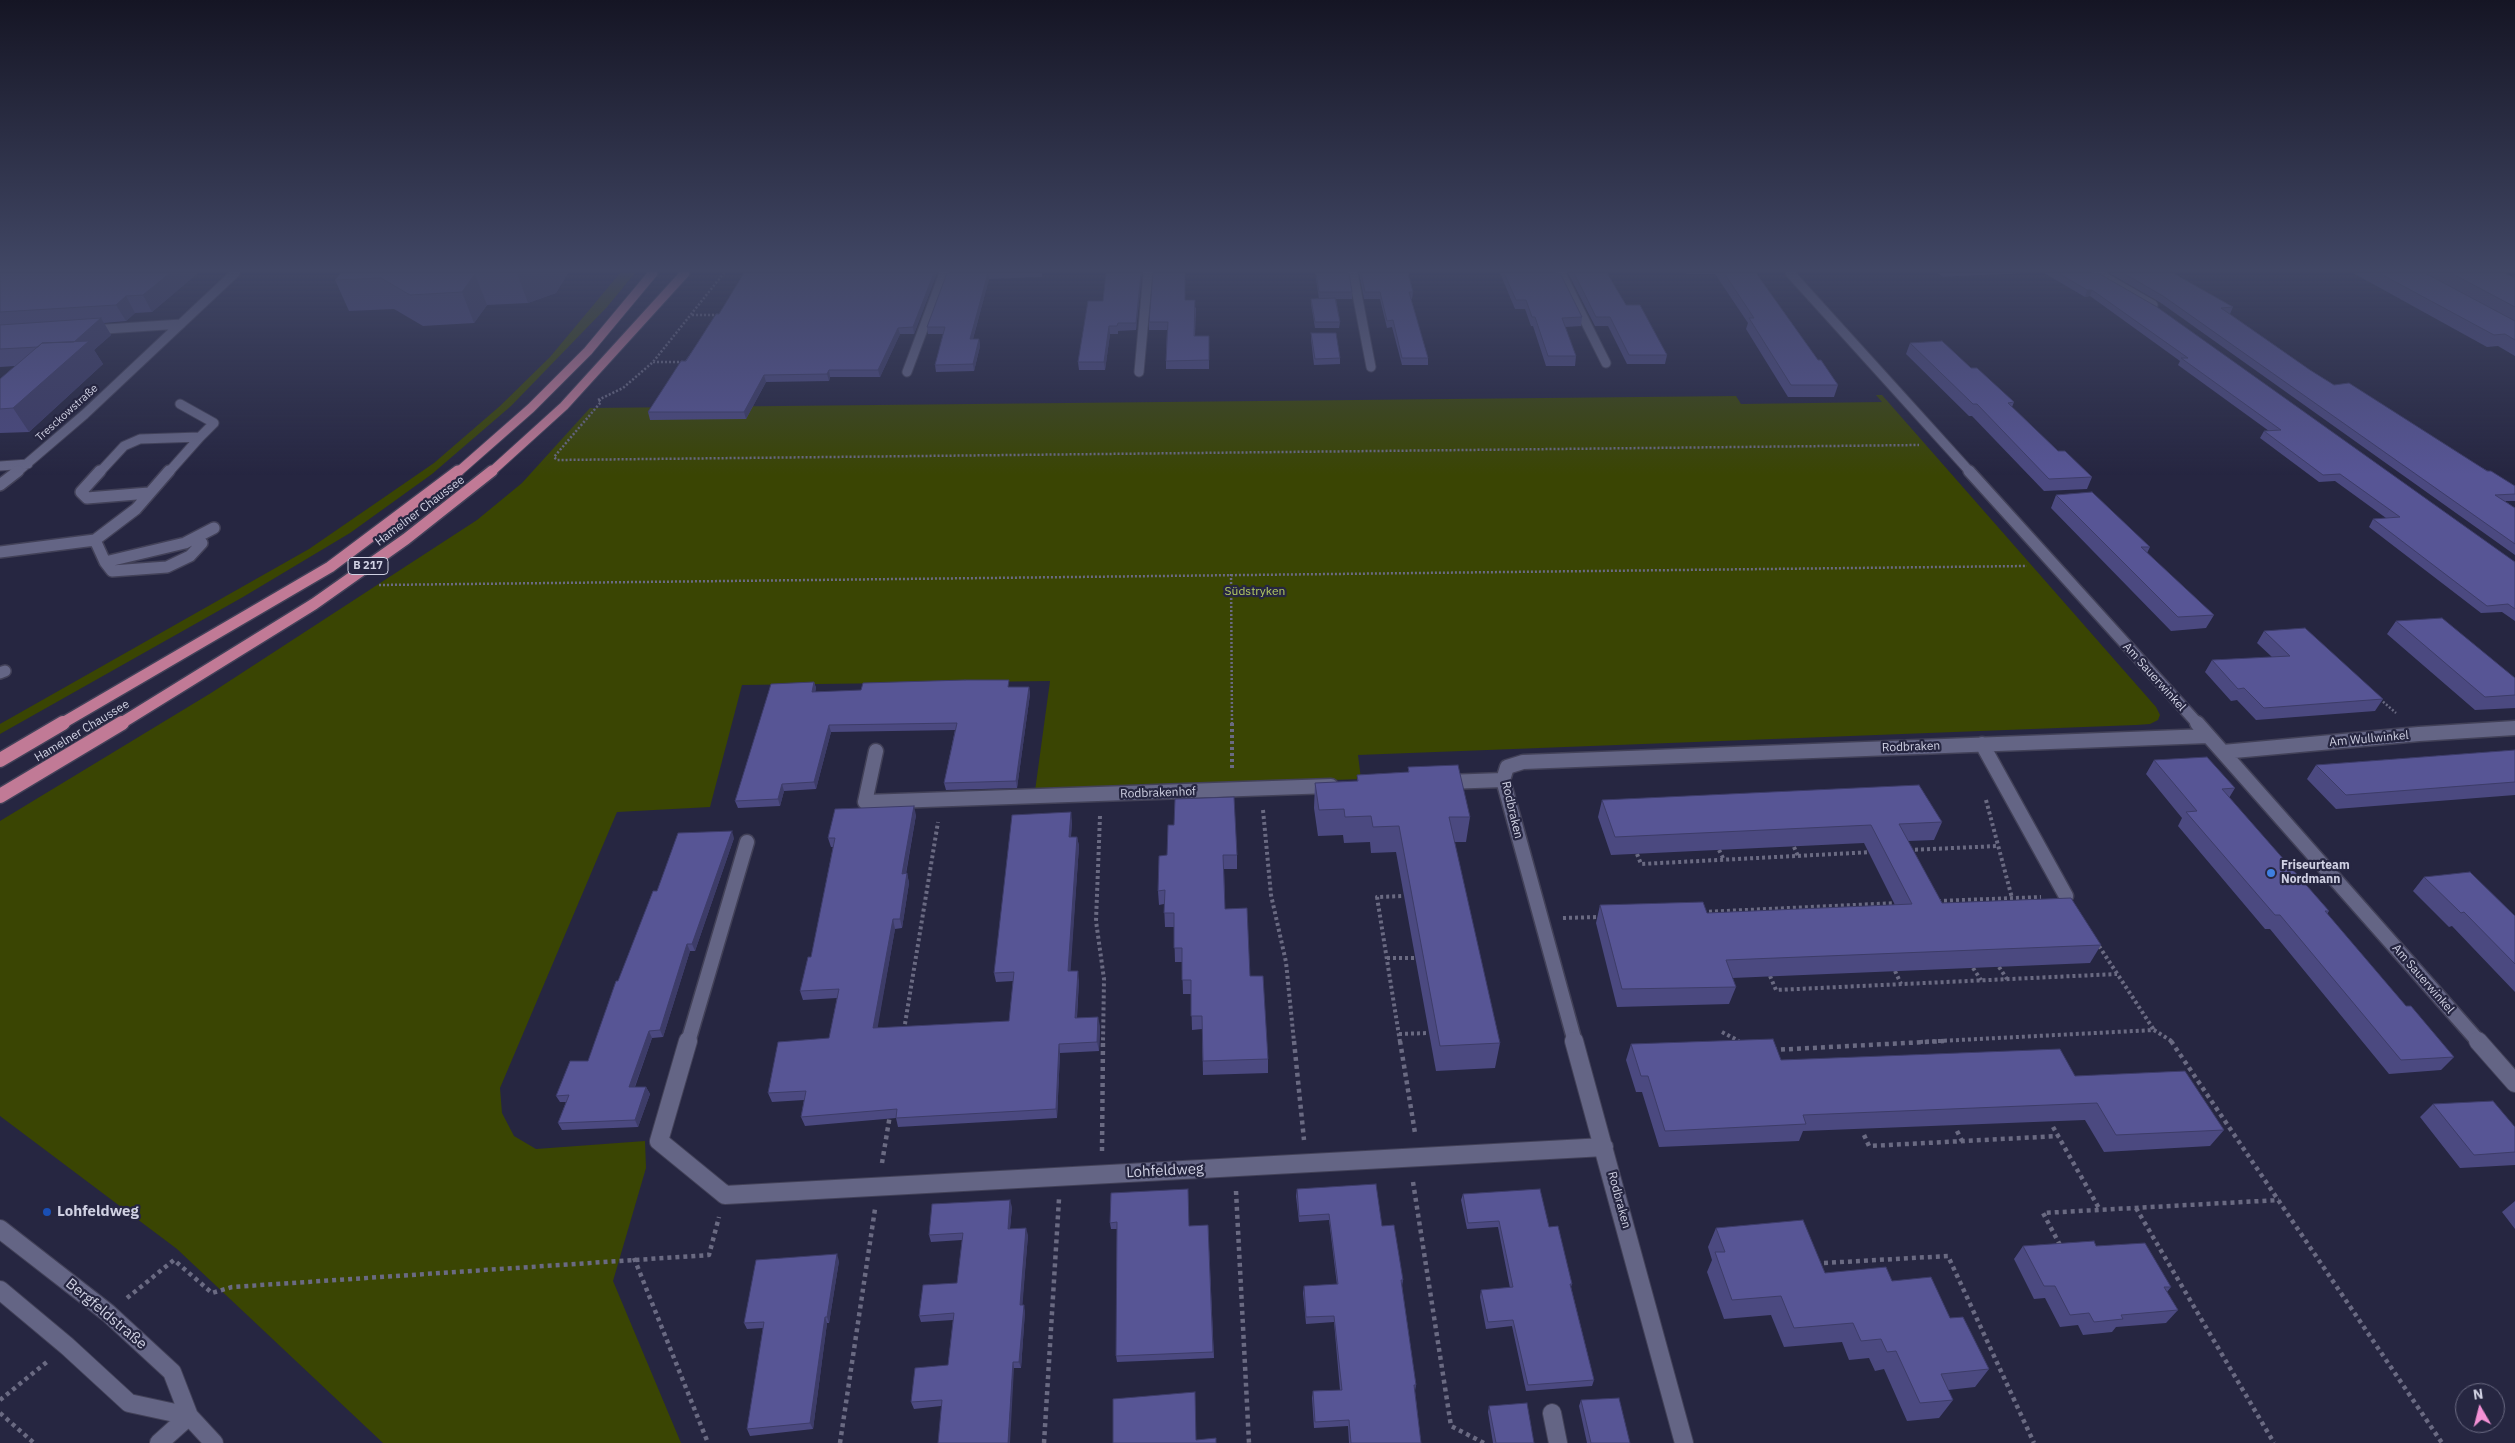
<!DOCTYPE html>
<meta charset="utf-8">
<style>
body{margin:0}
#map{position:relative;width:2515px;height:1443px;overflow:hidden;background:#262641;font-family:"IBM Plex Sans",sans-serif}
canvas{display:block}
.north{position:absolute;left:2455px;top:1383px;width:50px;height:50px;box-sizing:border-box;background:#262641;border:1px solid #6a6a82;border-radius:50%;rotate:352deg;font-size:14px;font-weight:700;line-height:20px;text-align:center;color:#d0d1e3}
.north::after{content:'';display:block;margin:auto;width:18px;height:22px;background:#f391d5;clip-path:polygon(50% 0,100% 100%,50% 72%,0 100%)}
</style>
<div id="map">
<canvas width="2515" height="1443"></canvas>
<div class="north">N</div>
</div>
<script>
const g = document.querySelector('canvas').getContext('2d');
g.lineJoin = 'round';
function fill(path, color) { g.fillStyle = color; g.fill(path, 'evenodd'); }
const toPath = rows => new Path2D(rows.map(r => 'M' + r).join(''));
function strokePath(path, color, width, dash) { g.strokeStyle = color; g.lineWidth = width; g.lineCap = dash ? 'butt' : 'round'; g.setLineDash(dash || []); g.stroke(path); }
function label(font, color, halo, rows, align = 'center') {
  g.font = font + ' "IBM Plex Sans",sans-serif'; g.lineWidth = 4.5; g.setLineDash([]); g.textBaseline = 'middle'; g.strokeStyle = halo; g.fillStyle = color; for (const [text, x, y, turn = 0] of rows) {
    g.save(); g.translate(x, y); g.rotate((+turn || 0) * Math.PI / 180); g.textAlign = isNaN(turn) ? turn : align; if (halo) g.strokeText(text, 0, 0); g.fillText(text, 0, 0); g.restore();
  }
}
const green = toPath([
 [620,273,635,273,607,307,511,406,432,474,350,533,243,597,0,734,0,724,309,549,434,463,500,406,550,357],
 [1876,395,1882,395,2156,707,2160,715,2158,720,2150,724,2136,725,1358,755,1361,779,1035,791,1050,681,742,685,710,807,617,812,500,1088,502,1113,514,1136,536,1149,645,1141,646,1168,613,1281,681,1443,383,1443,177,1249,0,1116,0,821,211,693,477,520,522,483,590,408,1736,396,1741,404,1882,402]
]);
const pathFar2 = toPath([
 [692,315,718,315],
 [653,362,683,362],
 [598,400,623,388,653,362,724,273],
 [599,400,601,402,554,457,557,460,1919,445],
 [1231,574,1232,724],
 [379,585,2027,566],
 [2380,699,2396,713]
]);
const pathFar1 = toPath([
 [1232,723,1232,769],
 [1986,800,2012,898],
 [1263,810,1271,895,1286,962,1294,1042],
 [1100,816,1096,921,1104,979,1103,1042],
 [1794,847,1798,856],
 [1719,850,1724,860],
 [1909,850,1998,846],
 [1637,854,1641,864,1873,852],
 [1938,901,2041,897],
 [1703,912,1897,903],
 [1563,918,1599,917],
 [2099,946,2154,1030],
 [1387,958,1416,958],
 [1999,967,2007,979],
 [1973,968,1981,980],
 [1895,971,1901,984],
 [1770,976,1776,990,2117,974],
 [904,1030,938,822],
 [1722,1032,1739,1041],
 [1399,1034,1429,1033],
 [1400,1042,1377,897,1404,896],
 [1920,1042,2154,1030,2173,1042]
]);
const path = toPath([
 [1294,1041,1304,1140],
 [1400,1041,1415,1133],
 [2171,1041,2442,1443],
 [1773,1050,1944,1041],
 [2053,1127,2100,1210],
 [1957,1131,1962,1141],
 [1864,1135,1869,1146,2059,1136],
 [1102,1151,1103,1041],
 [882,1163,890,1115],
 [1413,1182,1451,1426,1484,1443],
 [1236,1191,1249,1443],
 [2136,1208,2274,1443],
 [2060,1245,2043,1213,2279,1200],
 [634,1258,708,1443],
 [1824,1263,1948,1256,2034,1443],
 [127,1298,174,1260,212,1293,232,1287,709,1255,719,1217],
 [0,1400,48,1361],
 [0,1413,34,1443],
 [840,1443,875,1209],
 [1044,1443,1059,1199]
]);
const minorFar3 = toPath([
 [1353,273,1371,367],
 [1561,273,1606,363],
 [1790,273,1971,473],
 [2097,273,2153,305],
 [91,330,181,324],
 [907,372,944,273],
 [1139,372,1148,273],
 [180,404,214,423,200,437],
 [0,466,28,464],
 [16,473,85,414,235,273],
 [99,473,124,446,140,439,200,437,168,473]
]);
const minorFar2 = toPath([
 [100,471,81,492,87,498,149,493],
 [1969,471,2198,724],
 [0,485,18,471],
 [95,540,105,562,112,571,167,567,190,556,202,543],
 [0,552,95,540,136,509,169,471],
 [105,562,185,543,214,528],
 [0,673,5,671]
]);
const minorFar1 = toPath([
 [2197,723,2479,1042],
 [1982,744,2066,896],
 [876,751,865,802,1331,786],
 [2223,752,2419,734,2515,728],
 [1446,782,1503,780],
 [688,1042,747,842],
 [1575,1042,1503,780,1507,767,1523,762,2208,736]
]);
const minor = toPath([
 [688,1041,659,1141,725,1195,1604,1147],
 [1574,1041,1684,1443],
 [2478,1041,2515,1083],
 [0,1229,108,1313,172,1372,189,1416,214,1443],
 [0,1290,67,1346,129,1403,189,1416],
 [1552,1413,1558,1443],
 [159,1443,189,1416]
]);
const majorFar2 = toPath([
 [457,473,531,408,588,351,653,273],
 [490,473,564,406,685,273]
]);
const majorFar1 = toPath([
 [61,724,330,567,458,471],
 [120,724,314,604,406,539,492,471]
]);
const major = toPath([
 [0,760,63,723],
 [0,796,122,723]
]);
const wall = toPath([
 [0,273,198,273,152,312,135,313,126,321,104,323,111,335,94,350,103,364,29,432,0,433,0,379,15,366,0,367],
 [341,273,568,273,556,293,528,303,487,305,474,323,423,326,394,309,349,311,335,280],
 [744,273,937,273,914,334,900,334,880,377,830,377,829,381,766,382,746,419,650,420,648,412,719,314],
 [947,273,1042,273,1042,277,989,279,973,339,979,339,980,346,974,371,936,372,935,365,944,334,928,334,927,327],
 [1106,273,1142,273,1136,330,1118,331,1118,334,1110,334,1105,370,1079,370,1078,362,1103,301],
 [1315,273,1349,273,1352,292,1352,299,1336,299,1340,322,1339,328,1315,328,1311,304,1311,299,1319,299],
 [1359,273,1408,273,1413,292,1412,299,1411,299,1428,358,1428,365,1402,365,1392,327,1387,328,1380,299,1364,299],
 [1500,273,1560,273,1582,317,1581,326,1565,327,1576,356,1575,366,1546,366,1533,326,1531,326,1525,309,1515,309],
 [1568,273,1607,273,1626,305,1667,355,1665,364,1627,364,1608,326,1595,326],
 [1686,273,1756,273,1818,360,1838,385,1834,397,1788,397,1746,329,1748,323,1715,274,1687,274],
 [1938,273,2025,273,1943,277],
 [2044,273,2098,273,2515,562,2515,621,2502,612,2481,613,2369,527,2373,519,2386,518,2335,481,2319,482,2260,438,2264,431,2269,431,2178,365,2180,361,2090,296,2085,297],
 [2109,273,2173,273,2233,307,2230,314,2310,370,2334,385,2515,486,2515,501,2505,501,2515,508,2515,555,2161,303],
 [2353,273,2504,273,2515,278,2515,356,2498,346,2487,347],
 [1185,300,1196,308,1195,336,1209,336,1209,369,1166,369,1166,361,1167,330,1149,330,1149,322],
 [1311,333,1340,358,1340,364,1314,365,1311,339],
 [1910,343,1971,368,2014,402,2012,407,2058,451,2092,477,2087,489,2044,491,1972,416,1969,416,1906,354],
 [2056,495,2150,547,2147,553,2214,615,2206,628,2171,631,2051,508],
 [2396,621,2515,678,2515,708,2475,710,2387,634],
 [2264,631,2383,699,2375,711,2256,720,2237,700,2231,701,2205,672,2212,660,2272,657,2257,643],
 [814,682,816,688,815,692,1029,687,1030,694,1017,788,946,790,944,783,955,730,831,732,816,789,784,791,780,806,738,808,735,801],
 [2515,750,2515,795,2336,809,2307,779,2316,765],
 [2154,760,2235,788,2229,798,2329,911,2327,914,2406,1006,2454,1057,2441,1070,2389,1074,2270,929,2265,929,2178,826,2182,818,2146,774],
 [1408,767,1470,817,1466,842,1454,842,1500,1043,1495,1068,1436,1071,1396,852,1371,853,1370,842,1344,843,1343,835,1318,836,1314,808,1315,783,1357,781,1357,775,1408,772],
 [1602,800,1942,822,1934,840,1908,841,1942,903,2101,945,2090,963,1732,978,1736,987,1729,1004,1617,1007,1596,923,1600,905,1707,913,1895,905,1864,843,1611,855,1598,817],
 [916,815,906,874,907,873,909,883,902,928,895,929,877,1028,1009,1021,1013,981,996,982,994,973,1072,821,1071,837,1077,837,1079,846,1070,971,1079,980,1077,1018,1100,1026,1099,1051,1060,1053,1057,1118,898,1127,896,1118,805,1126,801,1117,804,1100,772,1102,768,1093,829,1038,837,998,803,1000,800,991,811,957,833,847,831,847,828,838],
 [734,838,695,951,690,951,663,1037,652,1038,635,1087,646,1087,650,1094,638,1127,562,1130,558,1123,566,1102,560,1102,556,1096,588,1061,618,981,657,891],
 [1167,855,1237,855,1237,869,1224,869,1225,909,1250,976,1268,1059,1268,1073,1203,1075,1202,1029,1192,1030,1191,994,1183,994,1182,962,1175,962,1174,927,1165,927,1164,904,1159,905,1158,891],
 [2424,877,2515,916,2515,992,2452,926,2449,927,2413,891],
 [1631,1044,1781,1060,2075,1076,2224,1130,2210,1146,2104,1152,2085,1120,1803,1131,1799,1141,1659,1147,1642,1092,1636,1092,1626,1060],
 [2433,1104,2515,1127,2515,1165,2460,1168,2420,1117],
 [1297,1189,1382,1226,1403,1280,1402,1286,1416,1385,1415,1391,1421,1443,1349,1443,1348,1426,1314,1428,1312,1398,1313,1391,1340,1390,1334,1322,1306,1324,1303,1293,1304,1286,1337,1285,1329,1220,1299,1222,1296,1196],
 [1111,1193,1190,1226,1208,1225,1214,1358,1117,1362,1116,1356,1117,1229,1111,1229,1110,1223],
 [1463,1194,1549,1227,1572,1284,1571,1287,1594,1380,1592,1386,1526,1391,1512,1326,1486,1329,1480,1297,1481,1290,1510,1288,1498,1227,1467,1229,1461,1200],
 [2515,1201,2515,1229,2502,1212],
 [1012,1207,1010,1229,1028,1235,1022,1305,1025,1311,1021,1368,1014,1368,941,1406,914,1409,911,1402,948,1365,953,1320,921,1322,919,1316,957,1283,962,1240,931,1242,929,1235],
 [1716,1228,1825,1273,1892,1281,1950,1318,1989,1369,1975,1387,1948,1390,1953,1400,1939,1418,1907,1421,1884,1369,1875,1371,1869,1358,1849,1360,1842,1342,1784,1347,1771,1315,1724,1319,1707,1272,1712,1260,1708,1247],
 [2023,1246,2096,1246,2171,1287,2167,1292,2178,1310,2166,1323,2116,1327,2112,1332,2083,1335,2078,1325,2060,1327,2045,1298,2034,1299,2014,1259],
 [839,1261,829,1323,827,1323,813,1429,750,1436,747,1429,763,1328,747,1329,744,1323],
 [1581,1400,1630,1443,1587,1443,1579,1406],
 [1489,1406,1534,1443,1493,1443,1488,1412]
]);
const shadedWall = toPath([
 [170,273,198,273,152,312,143,295],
 [517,273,568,273,556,293,528,303],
 [934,273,937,273,914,334,913,327],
 [988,273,989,279,971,346,970,339],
 [1141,273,1142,273,1136,330,1136,323],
 [475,274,487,305,474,323,462,292],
 [2087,290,2092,290,2090,296,2085,297],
 [126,296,135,313,126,321,116,305],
 [101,318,111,335,94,350,103,364,29,432,13,408,69,345],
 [1109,326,1110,334,1105,370,1104,362],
 [898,328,900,334,880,377,878,370],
 [979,339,980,346,974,371,973,364],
 [829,370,830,377,829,381,827,374],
 [764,375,766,382,746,419,744,412],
 [814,682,816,688,814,699,812,692],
 [1029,687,1030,694,1017,788,1016,781],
 [829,725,831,732,816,789,814,782],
 [782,784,784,791,780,806,778,799],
 [914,806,916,815,904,883,902,874],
 [1071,812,1072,821,1070,847,1069,837],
 [732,831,734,838,695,951,692,944],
 [1077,837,1079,846,1070,980,1068,971],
 [907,873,909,883,902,928,900,919],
 [893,919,895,929,876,1037,873,1028],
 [687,944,690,951,663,1037,660,1030],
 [1078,971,1079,980,1076,1027,1075,1018],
 [1098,1017,1100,1026,1099,1051,1097,1042],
 [649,1031,652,1038,632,1094,629,1087],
 [1059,1044,1060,1053,1057,1118,1056,1109],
 [646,1087,650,1094,638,1127,635,1120],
 [1010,1200,1012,1207,1009,1236,1008,1229],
 [1026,1228,1028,1235,1022,1311,1020,1305],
 [837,1254,839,1261,829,1323,827,1317],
 [1024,1305,1025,1311,1021,1368,1019,1362],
 [825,1317,827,1323,813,1429,810,1423],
 [1013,1362,1014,1368,1010,1443,1008,1443]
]);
const building = toPath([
 [0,273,170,273,143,295,126,296,116,305,0,312,0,273],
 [341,273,499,273,475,274,462,292,410,295,381,278,335,280,341,273],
 [744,273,934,273,913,327,898,328,878,370,829,370,827,374,764,375,744,412,648,412,681,361,686,361,716,314,719,314,744,273],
 [947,273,988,273,970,339,979,339,973,364,935,365,945,327,927,327,947,273],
 [1106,273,1141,273,1136,323,1118,323,1117,326,1109,326,1104,362,1078,362,1088,301,1103,301,1106,273],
 [1153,273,1185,273,1185,300,1195,300,1194,336,1209,336,1209,360,1166,361,1168,322,1149,322,1153,273],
 [1316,273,1349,273,1352,292,1319,292,1316,273],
 [1361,273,1408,273,1413,292,1409,292,1428,358,1402,358,1393,320,1387,321,1380,292,1365,292,1361,273],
 [1504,273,1560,273,1582,317,1562,318,1576,356,1548,356,1535,317,1532,317,1526,300,1516,300,1504,273],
 [1574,273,1607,273,1626,305,1640,305,1667,355,1629,355,1610,317,1596,317,1574,273],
 [1724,273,1756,273,1818,360,1821,360,1838,385,1791,385,1749,318,1754,318,1724,273],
 [2058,273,2098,273,2157,307,2515,562,2515,609,2508,604,2487,606,2373,519,2400,517,2340,474,2323,475,2264,431,2281,430,2181,358,2188,358,2092,290,2087,290,2058,273],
 [2123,273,2173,273,2233,307,2221,308,2310,370,2334,385,2349,383,2487,471,2491,471,2515,486,2515,494,2495,495,2515,508,2515,544,2163,296,2123,273],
 [2379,273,2425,273,2515,321,2515,340,2505,334,2494,335,2379,273],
 [2451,273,2504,273,2515,278,2515,307,2451,273],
 [1335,298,1340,322,1315,322,1311,299,1335,298],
 [101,318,74,342,42,343,38,347,0,349,0,325,101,318],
 [1311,333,1336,333,1340,358,1315,359,1311,333],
 [89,341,13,408,0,409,0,379,42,343,89,341],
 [1942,341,1971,368,1977,368,2014,402,2008,403,2058,451,2065,451,2092,477,2049,479,1977,404,1973,404,1910,343,1942,341],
 [2092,492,2150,547,2141,547,2214,615,2178,617,2056,495,2092,492],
 [2442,618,2515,678,2515,695,2485,697,2396,621,2442,618],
 [2305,628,2383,699,2264,708,2244,688,2238,689,2212,660,2290,656,2264,631,2305,628],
 [965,680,1009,680,1008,687,1029,687,1016,781,944,783,957,723,829,725,814,782,782,784,778,799,735,801,771,684,814,682,812,692,861,690,863,683,965,680],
 [2515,750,2515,782,2346,795,2316,765,2515,750],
 [2207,757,2235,788,2222,789,2329,911,2325,911,2406,1006,2411,1006,2454,1057,2401,1060,2280,915,2275,915,2186,812,2197,811,2154,760,2207,757],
 [1458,765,1470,817,1449,817,1500,1043,1440,1046,1399,826,1373,827,1371,816,1345,817,1344,809,1319,810,1315,783,1358,781,1357,775,1409,772,1408,767,1458,765],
 [1919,785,1942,822,1899,824,1942,903,2071,898,2101,945,1726,960,1736,987,1622,989,1600,905,1703,902,1707,913,1912,904,1871,825,1615,837,1602,800,1919,785],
 [1234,797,1237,855,1223,855,1225,909,1247,908,1250,976,1263,976,1268,1059,1203,1061,1202,1016,1191,1016,1191,980,1182,980,1182,948,1174,948,1174,913,1164,913,1165,890,1158,891,1159,856,1167,855,1168,825,1174,825,1175,799,1234,797],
 [914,806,902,874,907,873,900,919,893,919,873,1028,1009,1021,1014,972,994,973,1012,815,1071,812,1069,837,1077,837,1068,971,1078,971,1075,1018,1098,1017,1097,1042,1059,1044,1056,1109,896,1118,897,1109,801,1117,806,1091,768,1093,778,1042,829,1038,839,989,800,991,808,957,811,957,835,838,828,838,835,809,914,806],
 [732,831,692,944,687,944,660,1030,649,1031,629,1087,646,1087,635,1120,558,1123,569,1095,556,1096,570,1061,588,1061,616,981,618,981,653,891,657,891,678,833,732,831],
 [2470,872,2515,916,2515,964,2464,912,2461,913,2424,877,2470,872],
 [1773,1039,1781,1060,2060,1049,2075,1076,2185,1071,2224,1130,2116,1135,2097,1103,1803,1115,1806,1124,1665,1131,1648,1076,1641,1076,1631,1044,1773,1039],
 [2493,1101,2515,1127,2515,1152,2474,1155,2433,1104,2493,1101],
 [1376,1184,1382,1226,1394,1225,1403,1280,1401,1280,1416,1385,1414,1385,1421,1443,1351,1443,1349,1420,1315,1422,1313,1391,1342,1390,1334,1316,1306,1317,1304,1286,1338,1284,1329,1214,1299,1216,1297,1189,1376,1184],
 [1188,1189,1189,1226,1208,1225,1213,1352,1116,1356,1117,1222,1110,1223,1111,1193,1188,1189],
 [1540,1189,1549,1227,1558,1226,1572,1284,1570,1284,1594,1380,1528,1385,1513,1320,1488,1322,1481,1290,1513,1287,1499,1221,1468,1223,1463,1194,1540,1189],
 [1010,1200,1008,1229,1026,1228,1020,1305,1024,1305,1019,1362,1013,1362,1008,1443,938,1443,942,1400,911,1402,915,1368,948,1365,954,1313,919,1316,923,1285,957,1283,963,1233,929,1235,932,1204,1010,1200],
 [1803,1220,1825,1273,1886,1267,1892,1281,1931,1277,1950,1318,1963,1317,1989,1369,1941,1374,1953,1400,1920,1403,1896,1351,1887,1352,1881,1339,1861,1341,1853,1323,1794,1328,1781,1296,1732,1300,1715,1252,1725,1252,1716,1228,1803,1220],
 [2094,1241,2096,1246,2145,1243,2171,1287,2164,1287,2178,1310,2121,1315,2123,1319,2094,1322,2089,1313,2070,1315,2055,1286,2044,1286,2023,1246,2094,1241],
 [837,1254,827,1317,825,1317,810,1423,747,1429,764,1322,744,1323,756,1260,837,1254],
 [1195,1392,1196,1440,1216,1438,1216,1443,1113,1443,1113,1399,1195,1392],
 [1619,1398,1630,1443,1591,1443,1581,1400,1619,1398],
 [1527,1403,1534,1443,1496,1443,1489,1406,1527,1403]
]);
const markers = [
 [2271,873,5,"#3f7fe0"],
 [47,1212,5,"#1a4fb4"]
];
const farStreetnames = [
 ["Tresckowstraße",67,413,-42]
];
const shields = [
 [368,566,40]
];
const shieldNames = [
 ["B 217",368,566]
];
const streetNames = [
 ["Hamelner Chaussee",420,511,-37],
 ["Am Sauerwinkel",2154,677,48],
 ["Hamelner Chaussee",82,731,-31],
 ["Am Wullwinkel",2369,739,-5],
 ["Rodbraken",1911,747,-2],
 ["Rodbrakenhof",1158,793,-2],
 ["Rodbraken",1512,810,77],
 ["Am Sauerwinkel",2423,979,49],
 ["Rodbraken",1619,1200,75]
];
const parkNames = [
 ["Südstryken",1255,592]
];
const poiNames = [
 ["Friseurteam",2281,866],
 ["Nordmann",2281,880]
];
const nearStreetnames = [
 ["Lohfeldweg",1165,1171,-3],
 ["Bergfeldstraße",106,1314,40]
];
const nearPoinames = [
 ["Lohfeldweg",57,1212]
];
fill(green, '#3a4503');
strokePath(minorFar3, '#424158', 11);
strokePath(minorFar2, '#424158', 14);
strokePath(minorFar1, '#424158', 17);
strokePath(minor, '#424158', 20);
strokePath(majorFar2, '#424158', 11);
strokePath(majorFar1, '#424158', 14);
strokePath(major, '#424158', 17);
strokePath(pathFar2, '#6a6a82', 2.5, [2, 2]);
strokePath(pathFar1, '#6a6a82', 4, [3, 3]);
strokePath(path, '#6a6a82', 4.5, [4, 4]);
strokePath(minorFar3, '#646585', 9);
strokePath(minorFar2, '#646585', 11);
strokePath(minorFar1, '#646585', 14);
strokePath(minor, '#646585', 18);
strokePath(majorFar2, '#c17a96', 9);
strokePath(majorFar1, '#c17a96', 11);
strokePath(major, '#c17a96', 14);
fill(wall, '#4b4980');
fill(shadedWall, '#3d3c68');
fill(building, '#575595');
strokePath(building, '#3d3c68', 1);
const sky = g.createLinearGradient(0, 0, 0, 475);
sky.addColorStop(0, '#151524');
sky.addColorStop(0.57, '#414765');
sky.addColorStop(1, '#41476500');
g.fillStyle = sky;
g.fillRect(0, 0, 2515, 475);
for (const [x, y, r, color] of markers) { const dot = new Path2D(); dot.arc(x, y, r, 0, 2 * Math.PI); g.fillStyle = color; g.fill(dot); strokePath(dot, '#262641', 2); }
label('11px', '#d0d1e3', '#262641', farStreetnames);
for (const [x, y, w] of shields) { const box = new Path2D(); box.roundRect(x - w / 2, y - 8.5, w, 17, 4); g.fillStyle = '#262641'; g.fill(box); strokePath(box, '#d0d1e3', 1); }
label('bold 11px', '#d0d1e3', null, shieldNames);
label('12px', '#d0d1e3', '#262641', streetNames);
label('12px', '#b4ca63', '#262641', parkNames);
label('bold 12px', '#d0d1e3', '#262641', poiNames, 'left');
label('15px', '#d0d1e3', '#262641', nearStreetnames);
label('bold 15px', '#d0d1e3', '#262641', nearPoinames, 'left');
</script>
